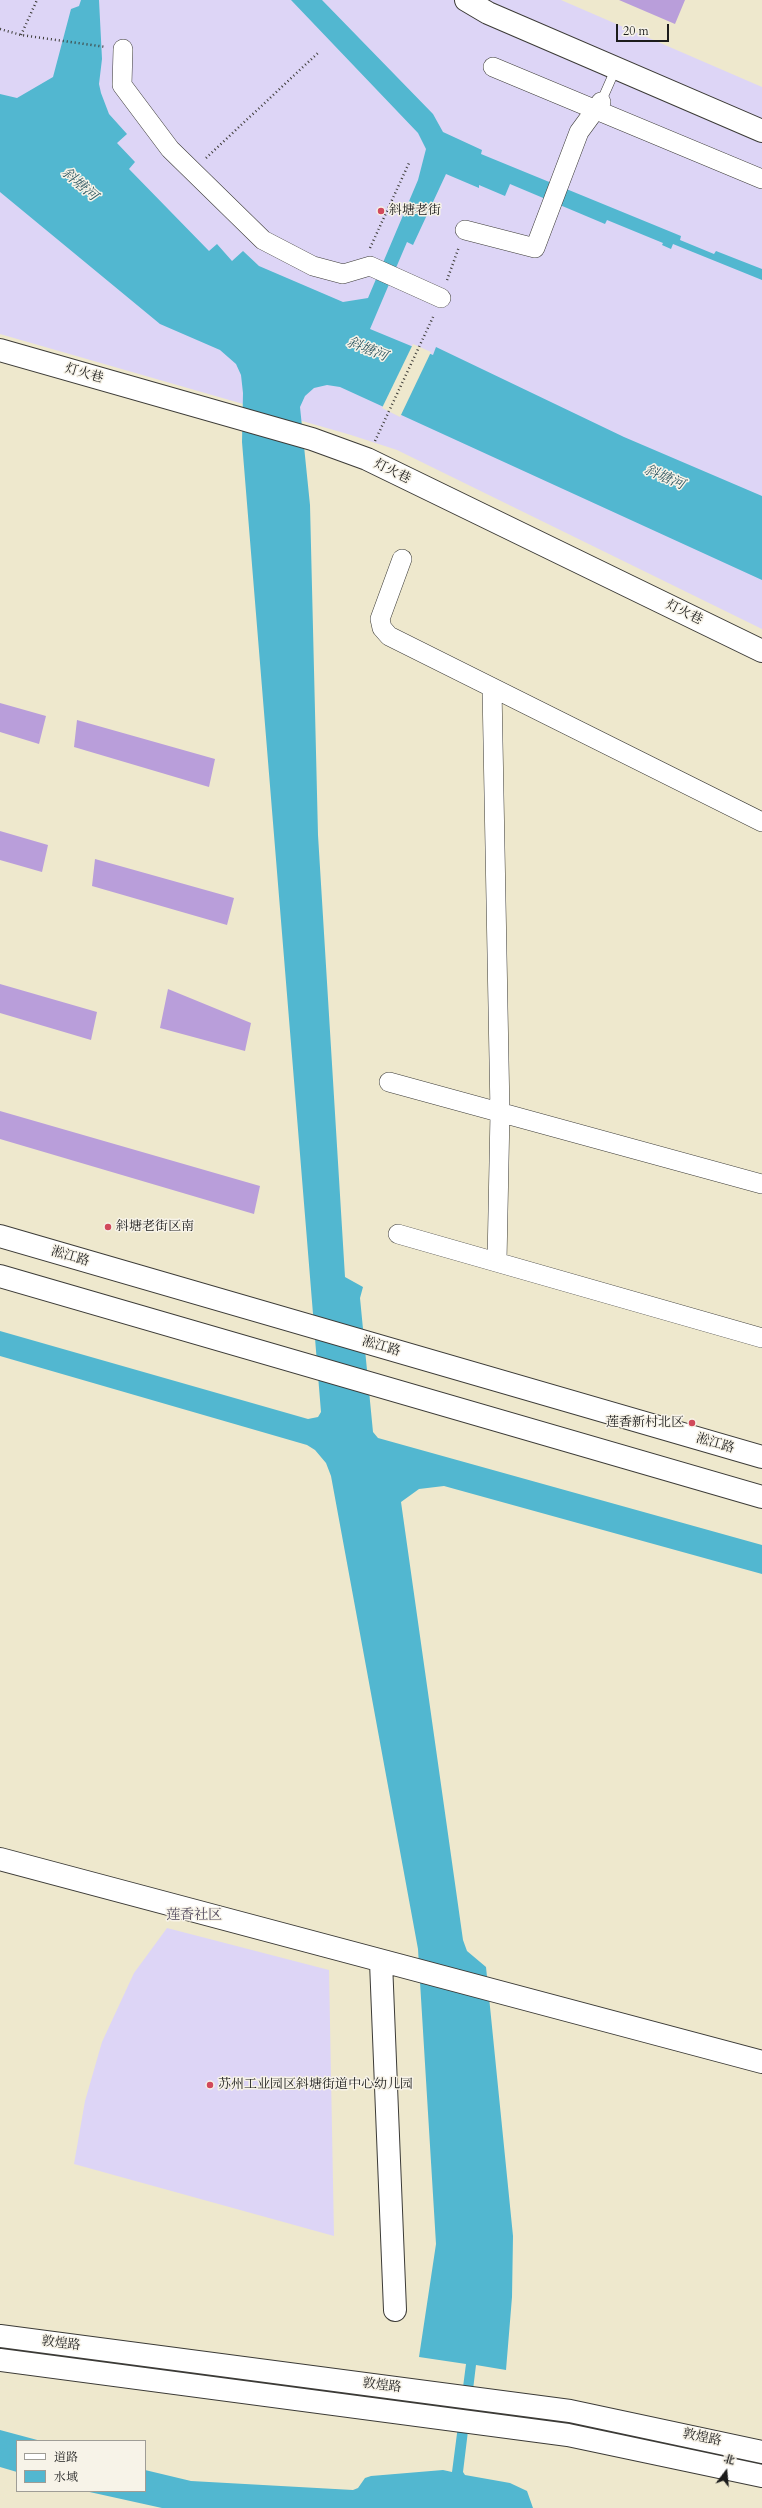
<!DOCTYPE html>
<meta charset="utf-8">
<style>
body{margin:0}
#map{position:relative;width:762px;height:2508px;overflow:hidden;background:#eee8cd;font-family:Cardo,"Noto Serif SC",serif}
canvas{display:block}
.legend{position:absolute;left:16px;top:2440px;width:130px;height:52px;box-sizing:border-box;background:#f7f3e8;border:1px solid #9f9d96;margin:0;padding:5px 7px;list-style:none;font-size:12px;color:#1c1c1c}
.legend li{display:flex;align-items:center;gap:8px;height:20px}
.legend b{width:20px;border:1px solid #9f9d96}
.north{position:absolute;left:706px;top:2452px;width:40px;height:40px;-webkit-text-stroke:3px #f7f3e8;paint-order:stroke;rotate:16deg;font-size:11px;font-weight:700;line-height:16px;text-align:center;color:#1c1c1c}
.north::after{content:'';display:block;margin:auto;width:14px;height:18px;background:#1c1c1c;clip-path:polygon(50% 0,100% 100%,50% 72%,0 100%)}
.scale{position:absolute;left:616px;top:24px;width:53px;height:18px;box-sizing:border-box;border:2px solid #1c1c1c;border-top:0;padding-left:5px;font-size:12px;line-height:14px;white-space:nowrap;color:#1c1c1c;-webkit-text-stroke:3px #f7f3e8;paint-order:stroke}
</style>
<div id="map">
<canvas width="762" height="2508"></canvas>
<ul class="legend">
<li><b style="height:5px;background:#fff"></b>道路</li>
<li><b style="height:11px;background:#52b7d0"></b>水域</li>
</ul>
<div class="north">北</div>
<div class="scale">20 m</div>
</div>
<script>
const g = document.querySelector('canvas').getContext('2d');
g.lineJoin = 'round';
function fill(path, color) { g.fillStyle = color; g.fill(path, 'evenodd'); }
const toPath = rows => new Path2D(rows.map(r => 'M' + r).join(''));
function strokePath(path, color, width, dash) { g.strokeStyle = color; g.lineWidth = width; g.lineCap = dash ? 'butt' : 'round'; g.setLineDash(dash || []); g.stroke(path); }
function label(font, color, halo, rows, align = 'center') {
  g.font = font + ' Cardo,"Noto Serif SC",serif'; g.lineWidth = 3; g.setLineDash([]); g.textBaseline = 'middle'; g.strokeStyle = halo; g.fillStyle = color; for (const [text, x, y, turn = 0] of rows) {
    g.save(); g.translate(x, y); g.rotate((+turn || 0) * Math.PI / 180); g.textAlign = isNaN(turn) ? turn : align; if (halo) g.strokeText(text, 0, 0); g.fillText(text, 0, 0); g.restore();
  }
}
const built = toPath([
 [0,0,561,0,762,87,762,629,397,450,351,435,0,334],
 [167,1928,329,1970,334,2236,74,2164,85,2101,102,2042,134,1973]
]);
const water = toPath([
 [81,0,99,0,102,59,99,84,101,93,109,114,127,134,117,143,135,162,129,169,209,251,217,244,232,261,243,251,259,266,343,302,368,298,418,180,426,149,418,133,291,0,322,0,433,114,443,132,482,150,481,154,681,236,680,240,714,254,716,251,762,269,762,280,673,244,671,249,662,245,663,243,607,220,605,224,510,184,505,196,479,185,479,188,446,174,413,245,407,242,370,329,433,355,436,347,624,437,762,496,762,580,340,387,327,385,314,388,305,396,300,407,310,505,318,835,345,1277,363,1287,360,1298,373,1432,378,1438,762,1545,762,1574,444,1486,419,1489,401,1502,463,1940,467,1951,486,1967,513,2236,512,2297,506,2370,476,2365,463,2472,465,2475,510,2483,527,2491,533,2508,162,2508,85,2491,145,2491,145,2470,191,2481,353,2490,358,2488,365,2478,371,2476,443,2470,452,2472,466,2364,419,2357,436,2244,418,1949,331,1476,326,1463,315,1450,307,1445,0,1356,0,1331,308,1419,318,1417,321,1412,242,442,243,393,241,375,236,364,220,350,160,324,0,192,0,94,17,98,53,77,71,9,79,6],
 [0,2430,41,2441,17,2441,17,2472,0,2467]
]);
const pier = toPath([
 [413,344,431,352,400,417,382,408]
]);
const building = toPath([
 [619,0,685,0,675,24],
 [0,703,46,716,39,744,0,732],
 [77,720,215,759,209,787,74,747],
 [0,831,48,845,42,872,0,860],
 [95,859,234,898,227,925,92,886],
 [0,984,97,1012,91,1040,0,1013],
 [168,989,251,1023,245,1051,160,1028],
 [0,1111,260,1186,254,1214,0,1139]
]);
const path = toPath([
 [0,29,21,35,106,47],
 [21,35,37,0],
 [206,158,319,52],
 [370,248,409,163],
 [447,280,459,247],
 [375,441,434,315]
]);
const lane = toPath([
 [601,102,616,68]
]);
const street = toPath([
 [123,49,122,85,170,149,263,240,313,266,343,274,370,266,441,298],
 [493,67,762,179],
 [465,230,535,248,579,132,601,102],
 [402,559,380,619,382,628,389,636,762,822],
 [492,688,500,1113,497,1261],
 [389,1082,762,1184],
 [398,1234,762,1338]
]);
const secondary = toPath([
 [466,0,488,13,762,131],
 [0,350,312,439,367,459,762,651],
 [0,1859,762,2062],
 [381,1962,395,2310],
 [0,2336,570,2411,762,2452],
 [0,2360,568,2435,762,2476]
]);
const primary = toPath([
 [0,1236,762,1457],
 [0,1276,762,1497]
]);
const markers = [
 [381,211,4,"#d1495b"],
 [108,1227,4,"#d1495b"],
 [692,1423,4,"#d1495b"],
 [210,2085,4,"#d1495b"]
];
const poiNames = [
 ["斜塘老街",389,211],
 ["斜塘老街区南",116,1227],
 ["莲香新村北区",684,1423,"right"],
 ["苏州工业园区斜塘街道中心幼儿园",218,2085]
];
const streetNames = [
 ["灯火巷",84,374,16],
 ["灯火巷",392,472,26],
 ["灯火巷",684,613,26],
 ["淞江路",70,1257,16],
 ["淞江路",381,1347,16],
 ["淞江路",715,1444,16],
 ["敦煌路",61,2344,7],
 ["敦煌路",382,2386,7],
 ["敦煌路",702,2438,12]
];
const waterNames = [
 ["斜塘河",79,185,41],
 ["斜塘河",367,350,22],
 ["斜塘河",664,478,23]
];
const neighbourhoodNames = [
 ["莲香社区",194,1916]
];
fill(built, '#ddd5f6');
fill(water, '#52b7d0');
fill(pier, '#eee8cd');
fill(building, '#b99eda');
strokePath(lane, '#3c3b37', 10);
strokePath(street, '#3c3b37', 20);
strokePath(secondary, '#3c3b37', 24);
strokePath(primary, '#3c3b37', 24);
strokePath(path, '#3c3b37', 2.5, [1, 3]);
strokePath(lane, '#fff', 9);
strokePath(street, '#fff', 19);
strokePath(secondary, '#fff', 22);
strokePath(primary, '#fff', 22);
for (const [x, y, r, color] of markers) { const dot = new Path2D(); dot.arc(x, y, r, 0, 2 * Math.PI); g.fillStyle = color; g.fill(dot); strokePath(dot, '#f7f3e8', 1.5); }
label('13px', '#1c1c1c', '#f7f3e8', poiNames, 'left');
label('13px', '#1c1c1c', '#f7f3e8', streetNames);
label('italic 14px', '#325a64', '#f7f3e8', waterNames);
label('14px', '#534a5e', '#f7f3e8', neighbourhoodNames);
</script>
